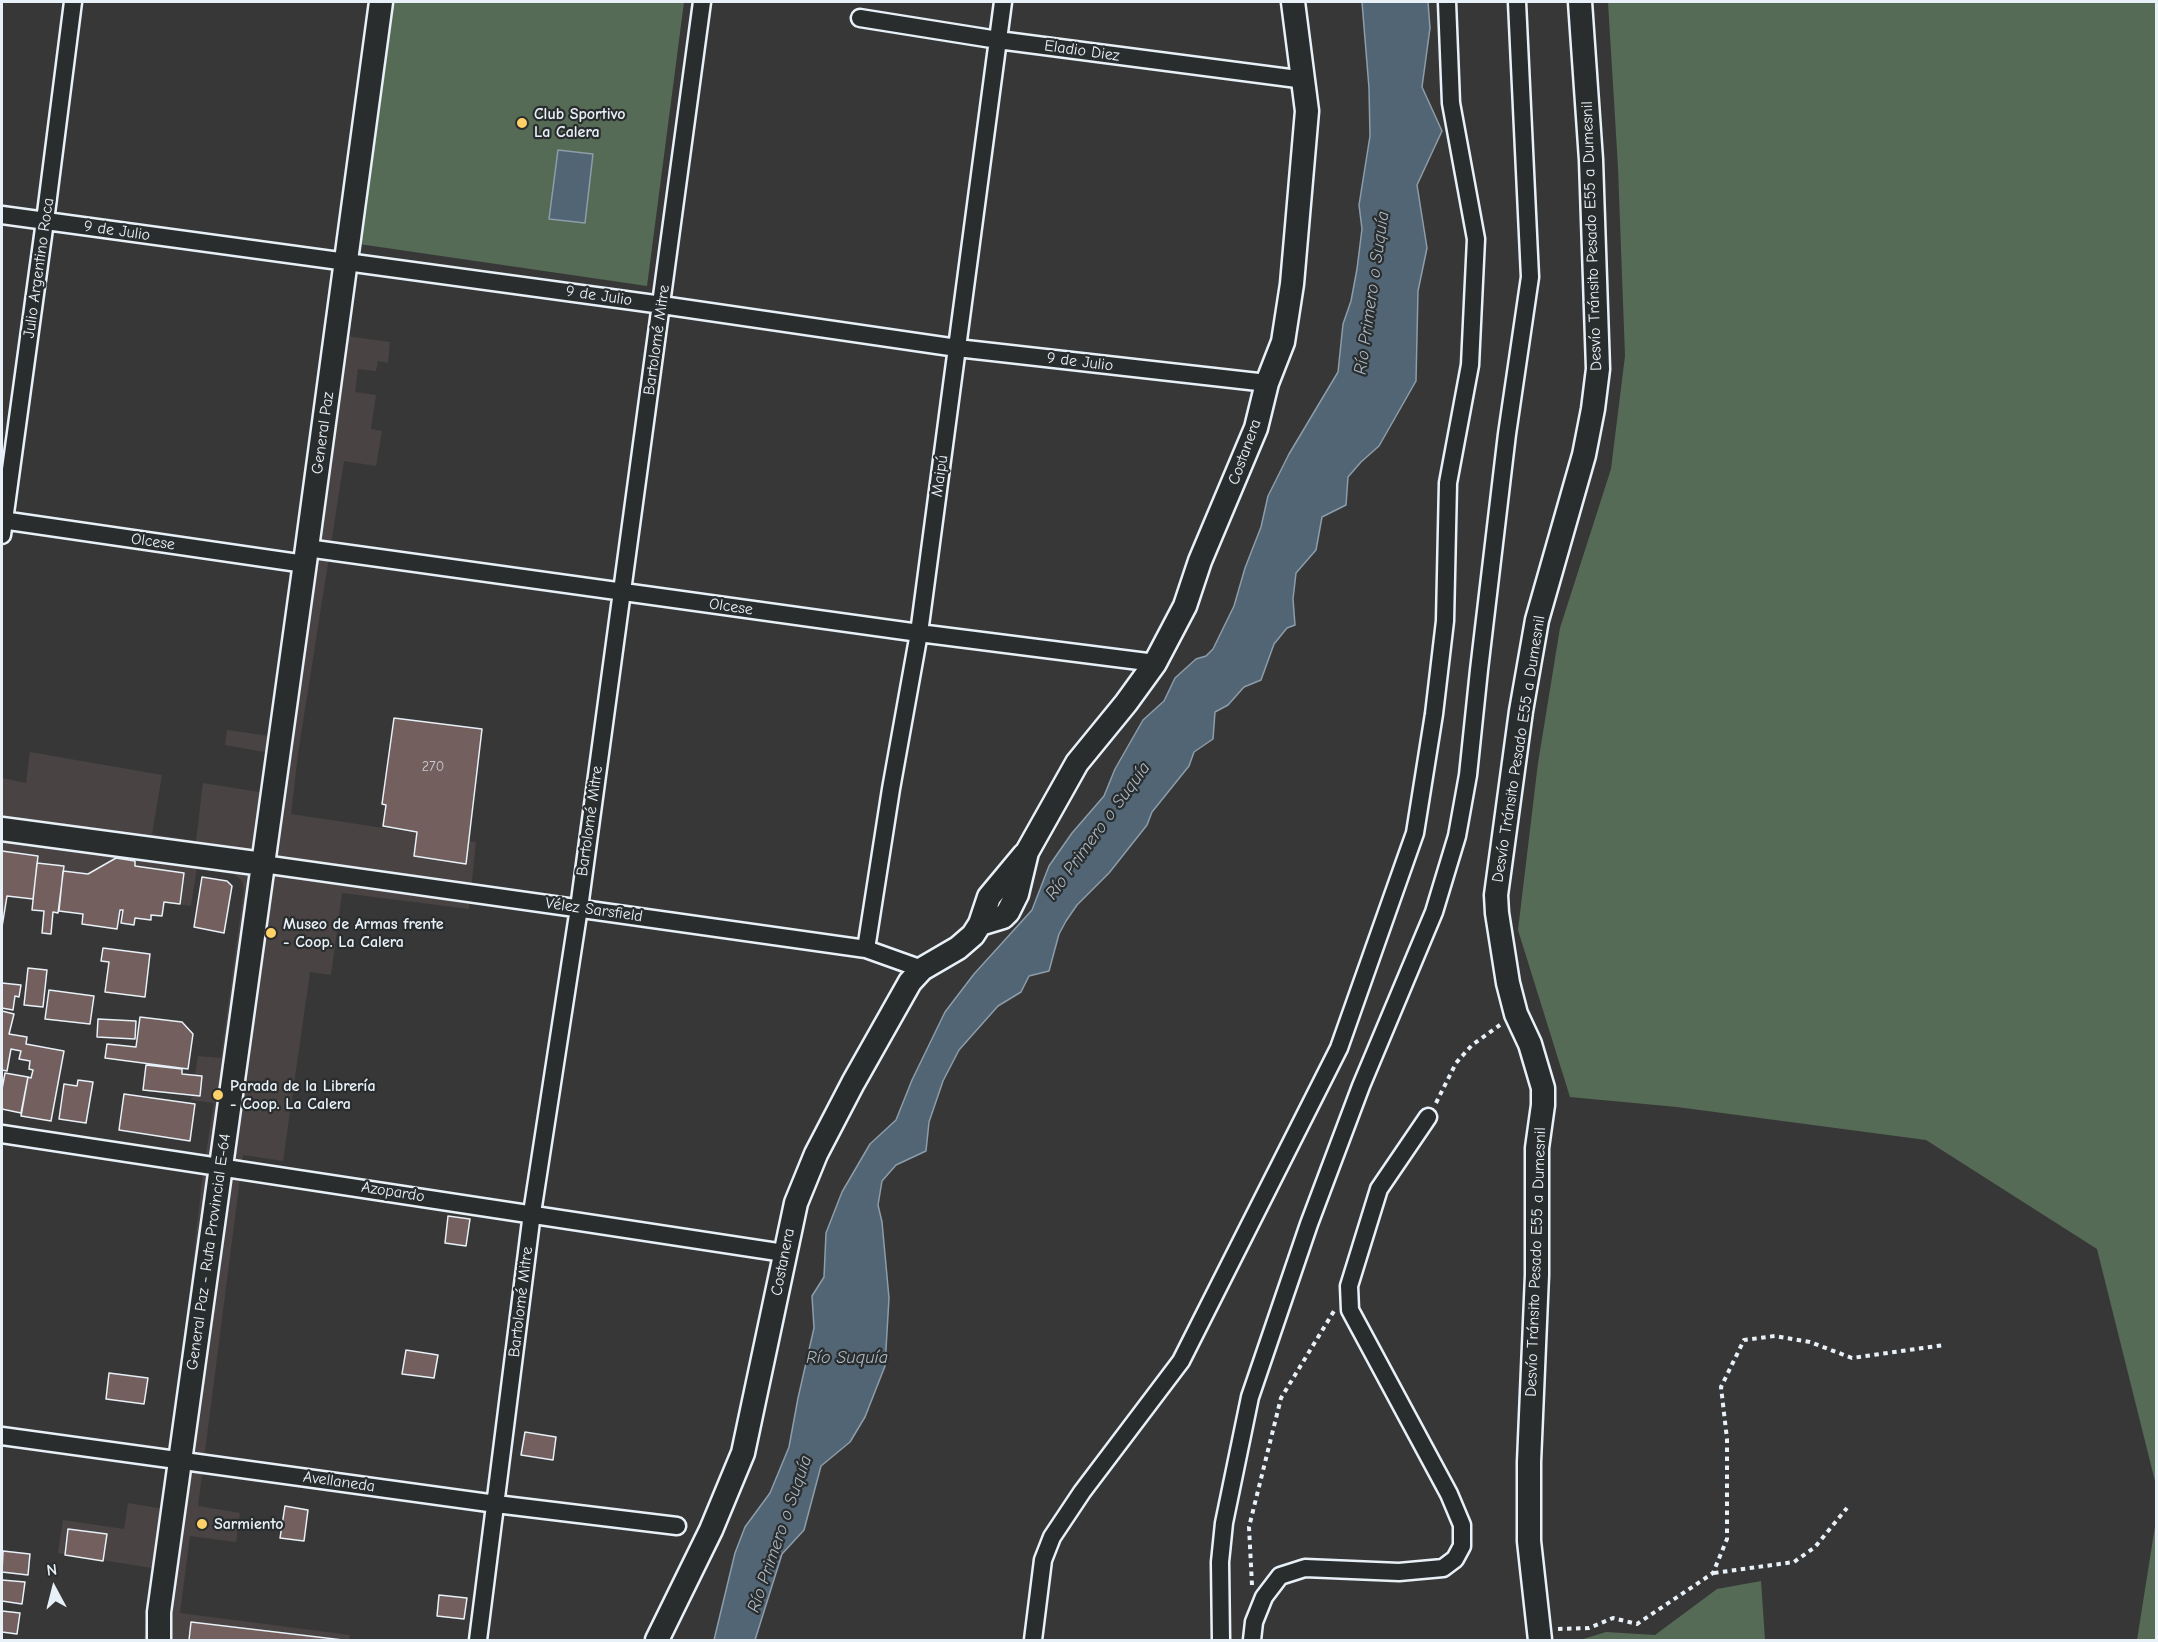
<!DOCTYPE html>
<meta charset="utf-8">
<style>
body{margin:0}
#map{position:relative;width:2158px;height:1642px;overflow:hidden;background:#383738;font-family:"Comic Neue",sans-serif}
canvas{display:block}
.frame{position:absolute;inset:0;border:3px solid #e8f1f8;pointer-events:none}
.north{position:absolute;left:24px;top:1558px;width:60px;height:60px;-webkit-text-stroke:4px #2a2d2e;paint-order:stroke;rotate:353deg;font-size:16px;font-weight:700;line-height:24px;text-align:center;color:#e8f1f8}
.north::after{content:'';display:block;margin:auto;width:21px;height:27px;background:#e8f1f8;clip-path:polygon(50% 0,100% 100%,50% 72%,0 100%)}
</style>
<div id="map">
<canvas width="2158" height="1642"></canvas>
<div class="frame"></div>
<div class="north">N</div>
</div>
<script>
const g = document.querySelector('canvas').getContext('2d');
g.lineJoin = 'round';
function fill(path, color) { g.fillStyle = color; g.fill(path, 'evenodd'); }
const toPath = rows => new Path2D(rows.map(r => 'M' + r).join(''));
function strokePath(path, color, width, dash) { g.strokeStyle = color; g.lineWidth = width; g.lineCap = dash ? 'butt' : 'round'; g.setLineDash(dash || []); g.stroke(path); }
function label(font, color, halo, rows, align = 'center') {
  g.font = font + ' "Comic Neue",sans-serif'; g.lineWidth = 4.5; g.setLineDash([]); g.textBaseline = 'middle'; g.strokeStyle = halo; g.fillStyle = color; for (const [text, x, y, turn = 0] of rows) {
    g.save(); g.translate(x, y); g.rotate((+turn || 0) * Math.PI / 180); g.textAlign = isNaN(turn) ? turn : align; if (halo) g.strokeText(text, 0, 0); g.fillText(text, 0, 0); g.restore();
  }
}
const built = toPath([
 [324,333,390,342,388,363,378,361,376,371,358,369,355,392,376,395,371,429,382,431,376,466,344,461,298,754,291,814,476,842,469,909,342,893,331,975,310,972,283,1161,243,1155,198,1506,240,1513,236,1542,190,1536,180,1613,350,1635,349,1640,144,1640,152,1568,58,1553,63,1520,124,1529,128,1503,164,1509,177,1411,203,1172,214,1103,191,1100,198,1056,221,1058,244,889,242,881,235,875,228,871,197,867,191,906,2,881,2,778,26,783,30,752,162,775,152,834,196,841,203,783,265,793,270,753,225,745,227,730,270,736,282,666]
]);
const green = toPath([
 [392,2,684,2,647,286,359,244],
 [1608,2,2156,2,2156,1485,2097,1249,1926,1140,1677,1107,1570,1097,1518,930,1538,763,1560,628,1611,469,1625,356,1618,167],
 [2156,1520,2156,1640,2137,1640],
 [1761,1581,1765,1640,1580,1640,1606,1632,1655,1635,1717,1589]
]);
const water = toPath([
 [1362,2,1428,2,1430,28,1422,87,1442,131,1417,185,1427,248,1418,291,1416,381,1379,446,1361,462,1348,477,1346,505,1322,517,1316,550,1296,573,1293,599,1295,625,1287,628,1274,644,1261,680,1244,687,1228,705,1215,712,1213,739,1194,752,1189,766,1152,812,1147,825,1109,873,1077,905,1066,921,1059,934,1049,971,1029,976,1021,992,998,1006,959,1050,943,1081,929,1122,926,1151,896,1165,882,1181,878,1205,882,1222,889,1298,885,1366,865,1417,850,1442,821,1466,804,1530,782,1554,755,1640,714,1640,735,1553,745,1527,770,1493,789,1447,798,1398,814,1328,812,1296,824,1277,826,1233,842,1192,870,1144,896,1120,912,1080,945,1012,974,974,1032,910,1049,866,1072,833,1104,796,1115,769,1143,720,1164,701,1175,678,1196,659,1206,656,1213,649,1234,606,1245,568,1261,527,1268,496,1289,454,1338,372,1343,324,1351,301,1357,269,1362,229,1359,205,1370,136,1369,88,1362,2],
 [558,150,593,154,585,223,549,219,558,150]
]);
const building = toPath([
 [394,718,482,729,466,864,414,856,417,832,383,826,386,805,382,804,394,718],
 [2,851,38,856,33,899,7,896,2,927,2,851],
 [116,858,135,861,135,866,184,873,180,904,164,902,162,916,151,915,151,920,135,918,134,925,121,923,123,910,120,910,117,929,82,924,83,914,59,911,63,871,88,874,116,858],
 [37,863,64,866,58,913,53,912,51,934,42,933,44,911,32,910,37,863],
 [202,877,227,881,232,886,224,933,194,927,202,877],
 [103,948,150,954,145,997,105,992,109,962,101,961,103,948],
 [28,968,47,970,43,1007,24,1005,28,968],
 [2,983,21,985,19,997,15,996,13,1010,2,1008,2,983],
 [49,990,94,996,90,1024,45,1019,49,990],
 [2,1011,14,1014,9,1034,27,1037,26,1044,64,1051,51,1121,21,1116,28,1077,31,1078,33,1070,29,1069,30,1061,19,1059,21,1051,11,1049,7,1071,2,1070,2,1011],
 [140,1017,182,1022,193,1034,188,1069,105,1058,107,1044,136,1047,140,1017],
 [98,1019,136,1021,135,1039,97,1037,98,1019],
 [146,1065,182,1069,182,1074,202,1076,200,1096,143,1090,146,1065],
 [5,1073,28,1077,21,1113,2,1109,2,1089,5,1073],
 [78,1080,93,1082,86,1123,59,1119,64,1084,77,1086,78,1080],
 [124,1094,195,1104,190,1141,119,1130,124,1094],
 [448,1216,470,1219,466,1246,445,1243,448,1216],
 [406,1350,438,1355,434,1378,402,1374,406,1350],
 [109,1373,148,1378,144,1404,106,1399,109,1373],
 [525,1432,556,1437,553,1460,521,1455,525,1432],
 [285,1506,308,1510,304,1541,280,1538,285,1506],
 [68,1529,107,1534,103,1561,65,1555,68,1529],
 [3,1551,30,1554,28,1575,2,1572,3,1551],
 [2,1580,25,1582,22,1604,2,1601,2,1580],
 [439,1595,467,1598,464,1619,437,1616,439,1595],
 [2,1611,20,1613,17,1634,2,1632,2,1611],
 [191,1622,343,1640,189,1640,191,1622]
]);
const path = toPath([
 [1436,1103,1456,1063,1472,1045,1500,1025],
 [1714,1573,1794,1562,1815,1547,1847,1508],
 [1252,1585,1249,1527,1281,1398,1334,1311],
 [1558,1629,1589,1628,1613,1618,1637,1624,1713,1573,1727,1539,1727,1439,1721,1387,1744,1340,1775,1336,1810,1342,1852,1358,1944,1345]
]);
const street = toPath([
 [860,18,998,40,1305,80],
 [2,215,662,305,957,348,1267,383],
 [2,520,305,564],
 [2,535,45,221,73,2],
 [307,548,919,633,1155,663],
 [263,864,866,949,922,969],
 [866,949,891,789,919,633,1003,2],
 [2,1134,784,1253],
 [2,1436,496,1504,677,1526],
 [478,1640,532,1213,579,908,702,2],
 [1033,1640,1043,1560,1052,1537,1082,1492,1181,1361,1339,1048,1415,833,1434,714,1445,621,1448,483,1470,365,1476,239,1451,103,1447,2],
 [1221,1640,1220,1562,1224,1523,1250,1397,1309,1224,1361,1086,1434,912,1457,836,1468,775,1479,670,1507,434,1530,277,1517,2],
 [1252,1640,1254,1622,1264,1597,1280,1576,1305,1568,1399,1572,1443,1568,1455,1559,1462,1546,1462,1525,1449,1494,1350,1310,1349,1286,1379,1189,1428,1117]
]);
const secondary = toPath([
 [2,829,263,864],
 [980,924,1003,917,1008,912,1017,894,1027,852,1077,763,1126,703,1155,663,1185,606,1200,561,1256,428,1267,383,1283,342,1292,284,1307,111,1293,2],
 [159,1640,159,1612,307,548,381,2],
 [657,1640,711,1530,743,1453,796,1203,816,1154,853,1083,910,982,922,969,958,948,973,935,980,924,989,897,1024,855],
 [1540,1640,1529,1541,1529,1462,1537,1275,1537,1148,1543,1105,1543,1088,1530,1044,1516,1014,1508,983,1497,913,1496,895,1521,711,1537,620,1584,455,1593,409,1598,369,1591,160,1580,2]
]);
const markers = [
 [522,123,6,"#ffd166"],
 [271,933,6,"#ffd166"],
 [218,1095,6,"#ffd166"],
 [202,1524,6,"#ffd166"]
];
const numberNames = [
 ["270",433,767]
];
const streetNames = [
 ["Eladio Diez",1082,51,8],
 ["9 de Julio",117,231,8],
 ["Desvío Tránsito Pesado E55 a Dumesnil",1592,236,-92],
 ["Julio Argentino Roca",39,268,-82],
 ["9 de Julio",599,296,8],
 ["Bartolomé Mitre",657,340,-82],
 ["9 de Julio",1080,362,7],
 ["General Paz",323,433,-82],
 ["Costanera",1245,452,-70],
 ["Maipú",940,476,-82],
 ["Olcese",153,542,8],
 ["Olcese",731,607,8],
 ["Desvío Tránsito Pesado E55 a Dumesnil",1519,749,-81],
 ["Bartolomé Mitre",590,821,-82],
 ["Vélez Sarsfield",594,910,8],
 ["Azopardo",393,1192,9],
 ["General Paz - Ruta Provincial E-64",209,1252,-82],
 ["Costanera",783,1262,-79],
 ["Desvío Tránsito Pesado E55 a Dumesnil",1536,1262,-88],
 ["Bartolomé Mitre",521,1302,-83],
 ["Avellaneda",339,1482,8]
];
const poiNames = [
 ["Club Sportivo",534,114],
 ["La Calera",534,132],
 ["Museo de Armas frente",283,924],
 ["- Coop. La Calera",283,942],
 ["Parada de la Librería",230,1086],
 ["- Coop. La Calera",230,1104],
 ["Sarmiento",214,1524]
];
const waterNames = [
 ["Río Primero o Suquía",1372,293,-82],
 ["Río Primero o Suquía",1098,831,-54],
 ["Río Suquía",847,1358],
 ["Río Primero o Suquía",780,1534,-71]
];
fill(built, '#494343');
fill(green, '#566b56');
fill(water, '#516575');
strokePath(water, '#8d9da9', 1.5);
fill(building, '#725f5e');
strokePath(building, '#e8f1f8', 1.5);
strokePath(street, '#e8f1f8', 21);
strokePath(secondary, '#e8f1f8', 27);
strokePath(path, '#e8f1f8', 4, [4.5, 4.5]);
strokePath(street, '#2a2d2e', 16);
strokePath(secondary, '#2a2d2e', 22);
for (const [x, y, r, color] of markers) { const dot = new Path2D(); dot.arc(x, y, r, 0, 2 * Math.PI); g.fillStyle = color; g.fill(dot); strokePath(dot, '#2a2d2e', 2); }
label('14px', '#caccd2', null, numberNames);
label('16px', '#e8f1f8', '#2a2d2e', streetNames);
label('bold 16px', '#e8f1f8', '#2a2d2e', poiNames, 'left');
label('italic 18px', '#acb9c4', '#2a2d2e', waterNames);
</script>
